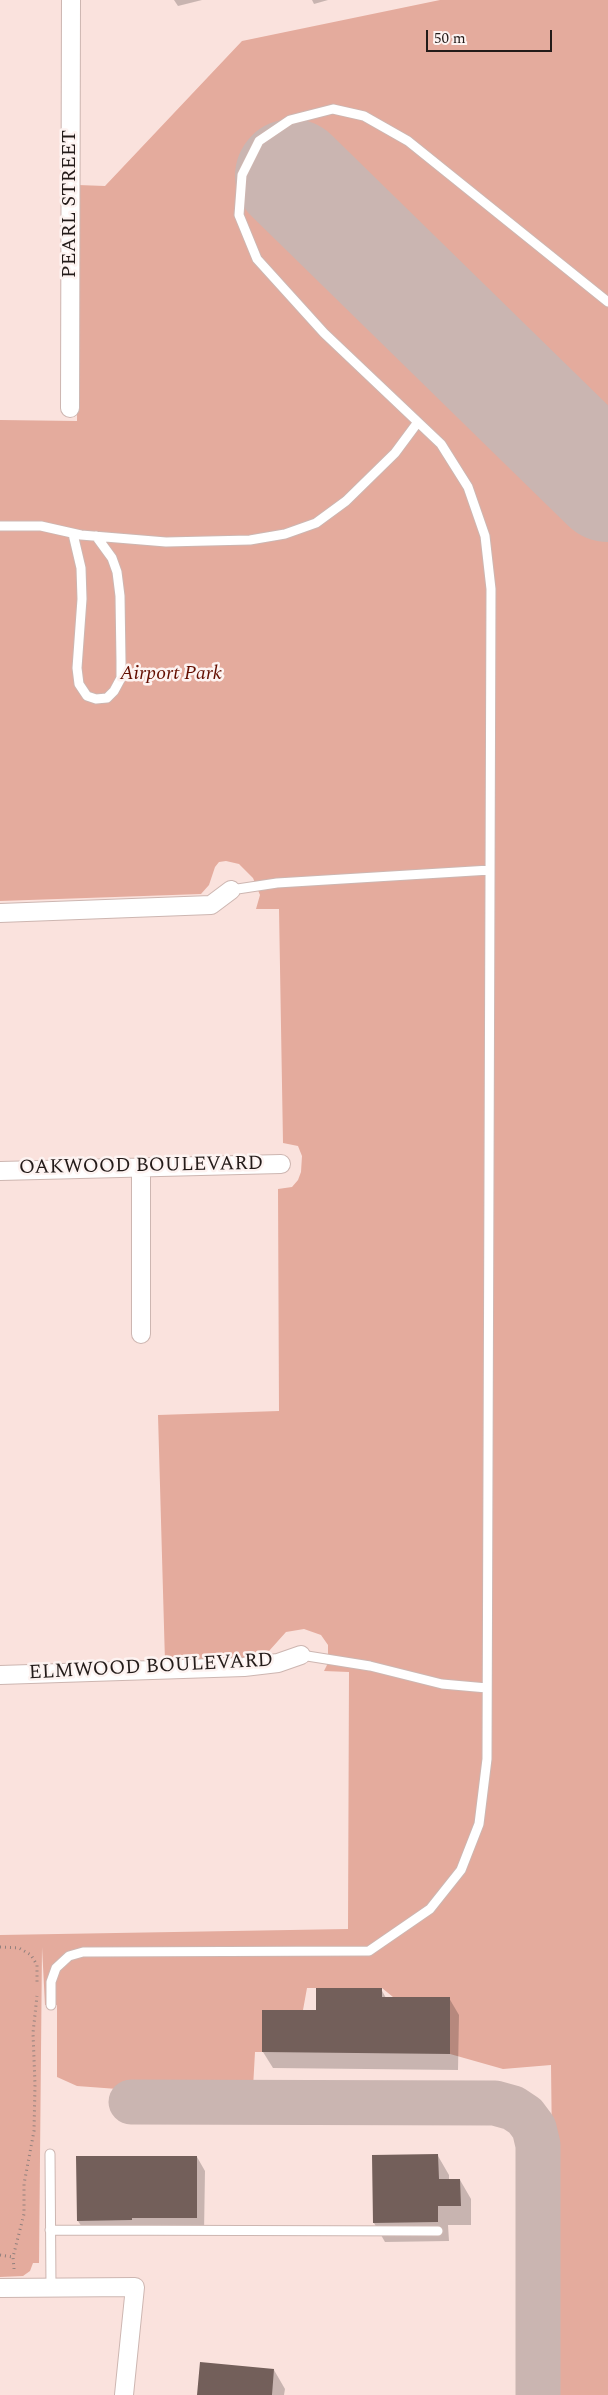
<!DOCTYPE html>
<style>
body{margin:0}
#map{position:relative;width:608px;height:2395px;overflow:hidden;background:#fae2dd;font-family:Spectral,serif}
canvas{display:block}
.scale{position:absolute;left:426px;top:30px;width:126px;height:22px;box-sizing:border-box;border:2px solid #231b19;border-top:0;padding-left:6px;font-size:15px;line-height:18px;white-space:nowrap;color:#231b19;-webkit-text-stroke:4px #fdf3f1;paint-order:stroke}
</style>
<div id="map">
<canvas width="608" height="2395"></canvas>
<div class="scale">50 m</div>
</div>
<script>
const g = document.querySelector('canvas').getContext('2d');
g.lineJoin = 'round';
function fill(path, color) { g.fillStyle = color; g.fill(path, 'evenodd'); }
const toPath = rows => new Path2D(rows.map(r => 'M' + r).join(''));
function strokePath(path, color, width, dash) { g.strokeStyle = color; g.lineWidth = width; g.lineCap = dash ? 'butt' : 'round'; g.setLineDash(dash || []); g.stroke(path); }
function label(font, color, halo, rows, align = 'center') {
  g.font = font + ' Spectral,serif'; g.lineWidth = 5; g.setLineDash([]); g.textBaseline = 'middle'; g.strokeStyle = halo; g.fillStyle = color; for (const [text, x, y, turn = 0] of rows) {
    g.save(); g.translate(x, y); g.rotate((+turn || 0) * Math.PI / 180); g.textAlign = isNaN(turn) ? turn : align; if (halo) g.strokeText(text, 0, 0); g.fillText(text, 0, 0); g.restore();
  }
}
const green = toPath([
 [440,0,608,0,608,429,321,149,274,200,608,530,608,2395,555,2395,551,2065,503,2069,450,2054,450,1997,393,1997,382,1988,307,1988,303,2010,262,2010,262,2052,255,2052,253,2088,131,2090,77,2086,57,2077,57,2005,45,2005,42,1947,39,2263,33,2263,30,2271,23,2276,0,2277,0,1935,348,1929,349,1672,324,1671,328,1663,328,1645,321,1635,304,1629,286,1632,269,1651,250,1658,165,1662,158,1415,279,1411,278,1189,292,1187,298,1180,301,1172,302,1156,298,1146,283,1143,279,909,256,909,260,895,253,878,239,864,226,861,219,862,215,867,209,885,201,894,0,901,0,420,77,421,78,185,105,186,242,41]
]);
const shadow = toPath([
 [174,0,202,0,178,6],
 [312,0,328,0,314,4],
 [381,1989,386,1998,449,1998,459,2015,458,2070,273,2068,263,2052,317,2011],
 [438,2156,449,2175,449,2181,460,2180,471,2199,471,2225,448,2225,449,2241,385,2242,374,2223],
 [197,2157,205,2171,204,2233,140,2232,140,2235,87,2235,78,2221],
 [274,2370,285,2389,284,2395,198,2395]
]);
const taxiway = toPath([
 [131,2102,495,2103,513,2108,525,2116,534,2128,538,2145,538,2395]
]);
const runway = toPath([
 [292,176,608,485]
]);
const building = toPath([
 [316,1988,382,1988,382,1997,450,1997,450,2054,262,2052,262,2010,316,2010],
 [438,2154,439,2179,460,2179,461,2206,438,2206,438,2222,373,2223,372,2155],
 [76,2156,197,2156,197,2218,132,2218,132,2220,77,2221],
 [200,2362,274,2369,272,2395,197,2395]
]);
const path = toPath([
 [0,1947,19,1948,31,1955,37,1965,37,1982],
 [0,2255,13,2257],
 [14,2269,13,2257,24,2214,24,2184,34,2131,35,2085,33,2033,37,1996]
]);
const service = toPath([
 [0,526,41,526,81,535,166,542,250,540,285,534,316,523,346,501,395,453,418,422],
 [73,534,81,568,82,599,77,668,79,684,87,696,96,699,107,698,114,691,121,678,121,661,120,596,117,572,112,558,96,536],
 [231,890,277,883,490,870],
 [301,1655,370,1666,442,1684,487,1688],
 [51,2005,51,1982,56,1968,69,1956,83,1952,369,1951,430,1909,461,1870,479,1824,487,1759,491,589,485,536,468,487,441,444,324,333,257,259,239,215,242,175,259,141,290,120,333,109,364,116,408,141,608,302],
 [50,2154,51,2287],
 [50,2230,438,2231]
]);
const minor = toPath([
 [70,408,71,0],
 [0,913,211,905,231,890],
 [0,1171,281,1164],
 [141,1334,141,1166],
 [0,1675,244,1667,278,1663,301,1655],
 [0,2288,135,2287,124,2395]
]);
const streetNames = [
 ["PEARL STREET",71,204,-90],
 ["OAKWOOD BOULEVARD",141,1167,-1],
 ["ELMWOOD BOULEVARD",151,1668,-3]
];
const parkNames = [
 ["Airport Park",171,675]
];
fill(green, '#e4ab9d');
fill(shadow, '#0003');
strokePath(taxiway, '#cab5b1', 45);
strokePath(runway, '#cab5b1', 114);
fill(building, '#735f5a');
strokePath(service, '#cdb6b1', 11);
strokePath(minor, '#cdb6b1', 20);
strokePath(path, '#91807d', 3, [1, 4]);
strokePath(service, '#fff', 9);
strokePath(minor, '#fff', 18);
label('20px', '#231b19', '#fdf3f1', streetNames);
label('italic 20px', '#630e00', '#fdf3f1', parkNames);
</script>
